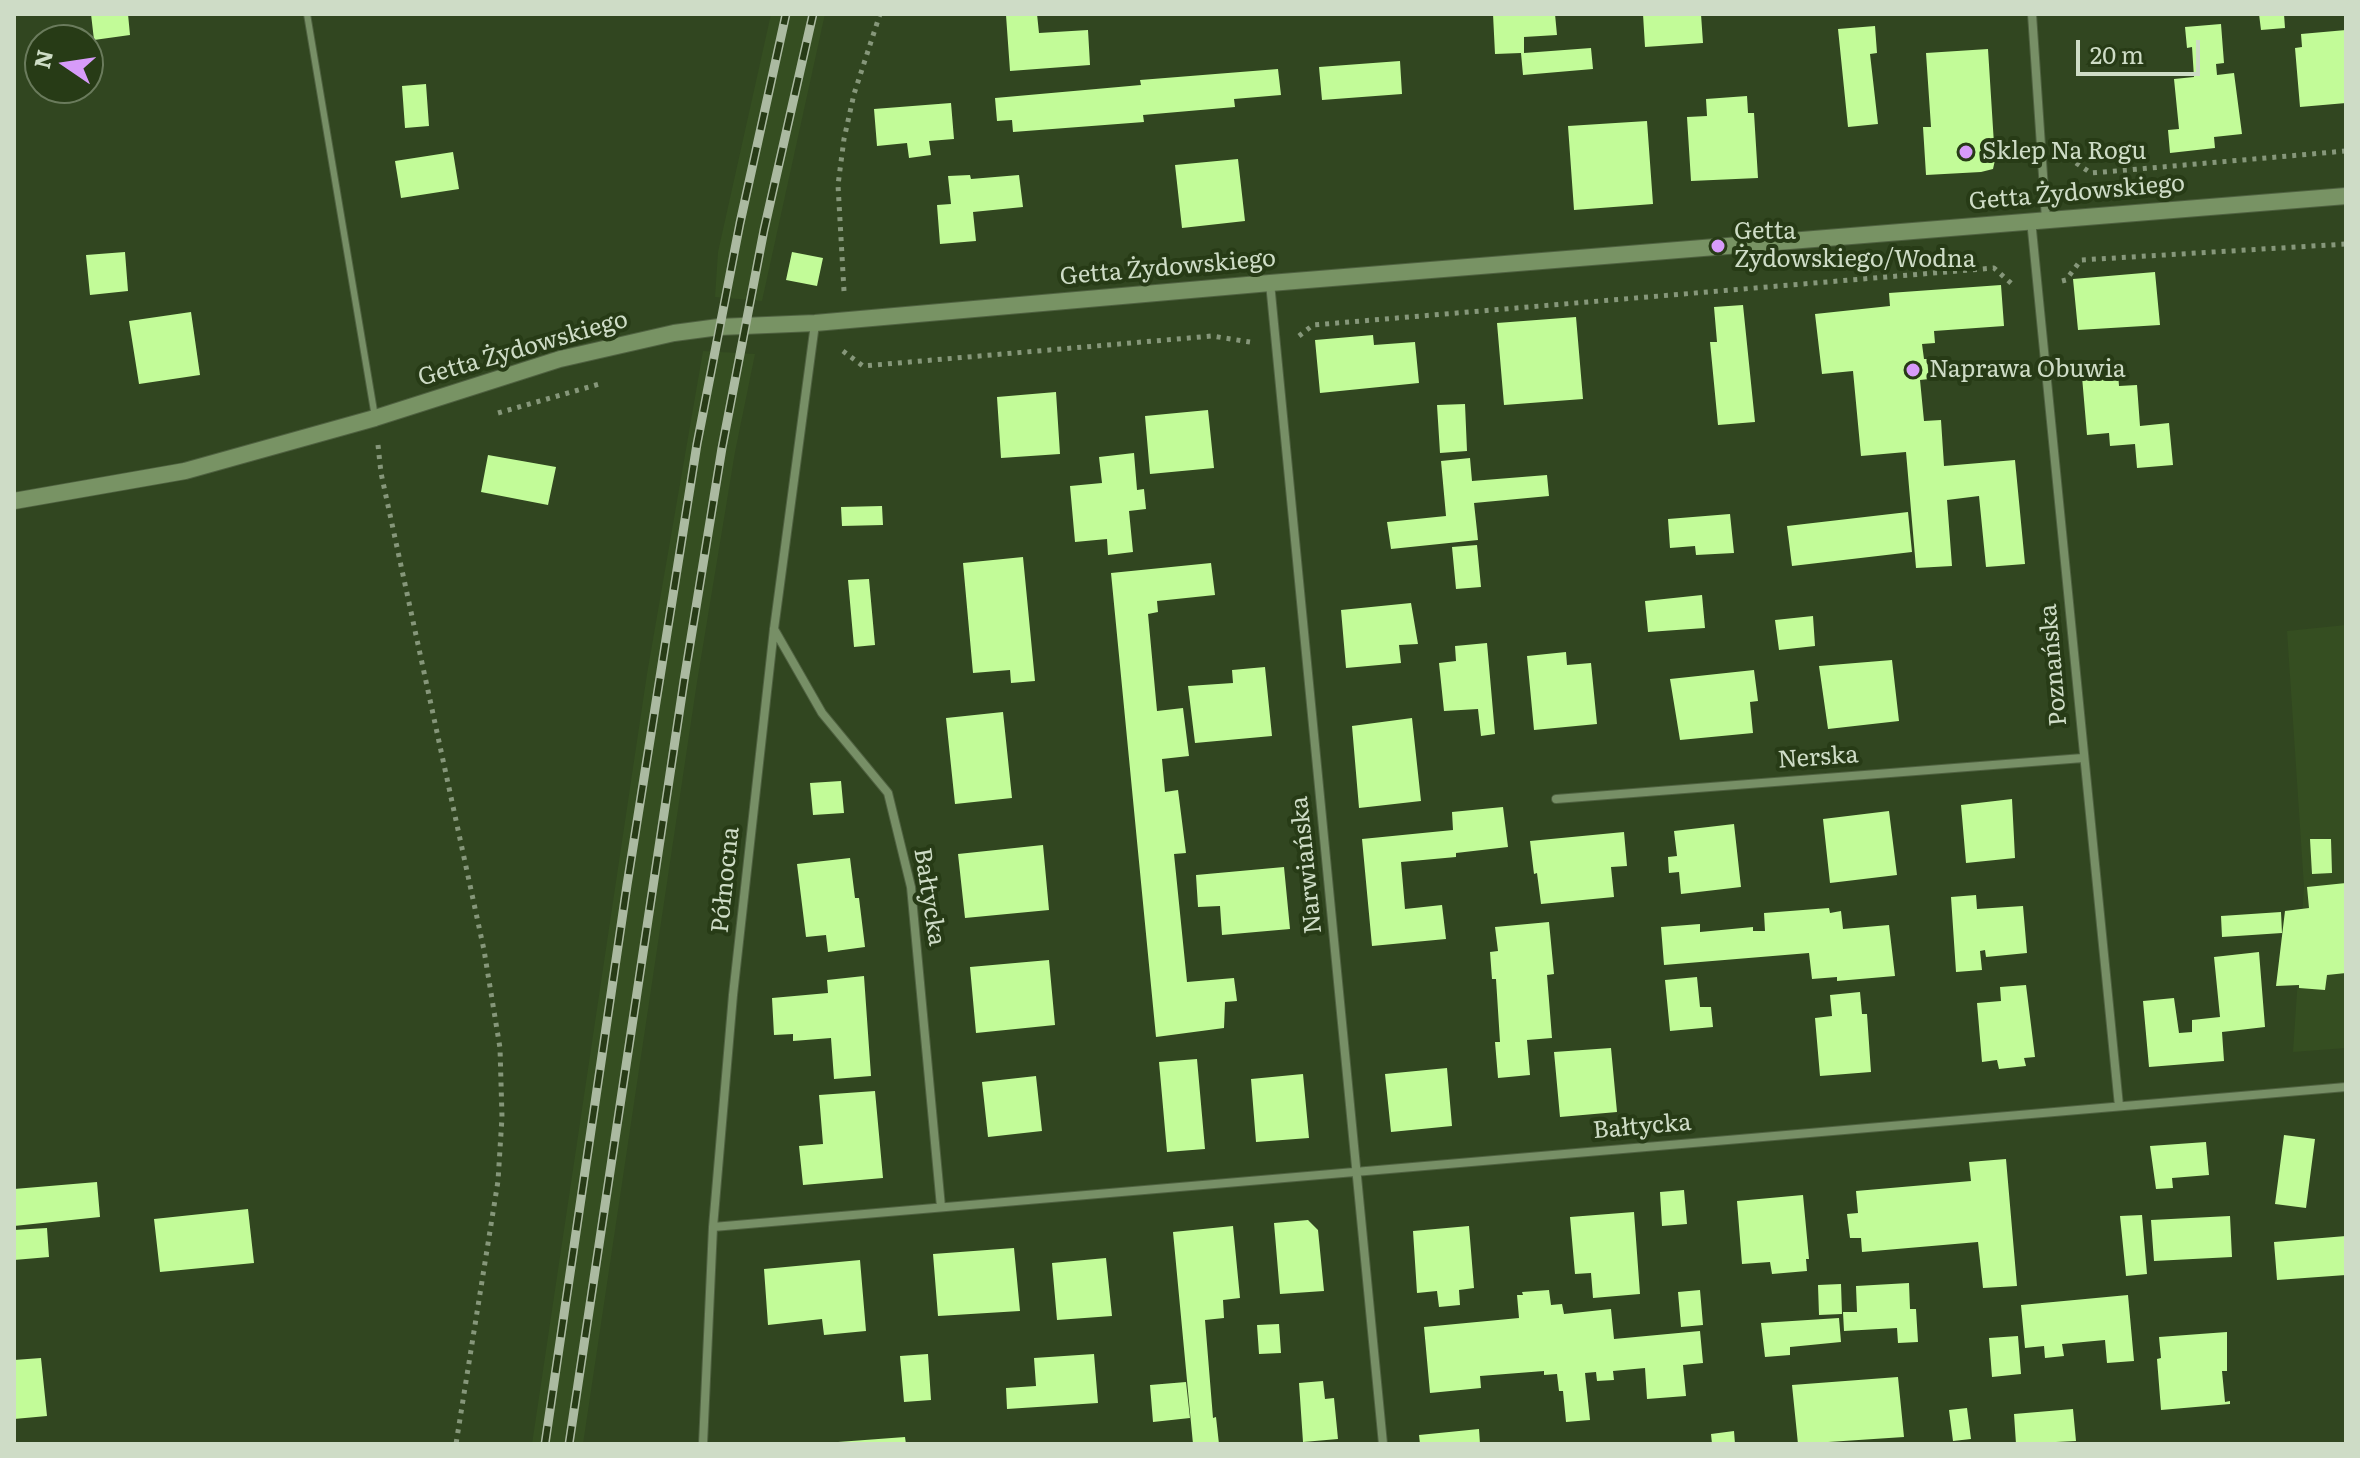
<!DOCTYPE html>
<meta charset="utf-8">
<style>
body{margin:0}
#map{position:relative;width:2360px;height:1458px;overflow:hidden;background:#314620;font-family:Literata,serif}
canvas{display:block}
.frame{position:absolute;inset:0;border:16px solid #cedcc6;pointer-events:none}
.north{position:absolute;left:24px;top:24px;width:80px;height:80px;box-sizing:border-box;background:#273b16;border:2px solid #6a7b5c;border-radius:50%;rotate:283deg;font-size:22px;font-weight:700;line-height:32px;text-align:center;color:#cedcc6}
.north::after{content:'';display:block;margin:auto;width:28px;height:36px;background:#d79bf9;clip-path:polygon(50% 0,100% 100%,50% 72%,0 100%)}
.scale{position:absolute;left:2076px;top:40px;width:124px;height:36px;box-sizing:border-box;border:4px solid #cedcc6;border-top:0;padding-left:10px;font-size:24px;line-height:28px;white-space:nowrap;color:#cedcc6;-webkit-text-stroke:6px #273b16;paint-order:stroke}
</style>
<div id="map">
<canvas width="2360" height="1458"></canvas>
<div class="frame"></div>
<div class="north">N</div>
<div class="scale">20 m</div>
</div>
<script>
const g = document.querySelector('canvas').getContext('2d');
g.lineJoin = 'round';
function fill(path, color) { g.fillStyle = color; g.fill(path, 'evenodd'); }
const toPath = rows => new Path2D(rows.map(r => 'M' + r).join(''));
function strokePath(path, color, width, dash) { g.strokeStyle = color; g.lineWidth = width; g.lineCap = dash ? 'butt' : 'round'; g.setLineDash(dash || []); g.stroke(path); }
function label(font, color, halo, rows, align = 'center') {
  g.font = font + ' Literata,serif'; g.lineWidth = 8; g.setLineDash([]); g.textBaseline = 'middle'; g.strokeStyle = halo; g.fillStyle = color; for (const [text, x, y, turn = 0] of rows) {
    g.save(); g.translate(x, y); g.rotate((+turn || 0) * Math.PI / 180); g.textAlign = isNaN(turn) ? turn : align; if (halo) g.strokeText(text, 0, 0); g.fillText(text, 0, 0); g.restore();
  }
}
const built = toPath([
 [771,14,825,14,762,301,715,297,718,252],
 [703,351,755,354,735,452,697,682,583,1444,532,1444,647,674],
 [2346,625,2346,1048,2293,1052,2304,887,2287,631]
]);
const building = toPath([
 [91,14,128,14,130,35,94,40],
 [1037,14,1039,33,1088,30,1090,65,1010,71,1006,15],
 [1493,14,1555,14,1557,35,1524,37,1524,53,1591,48,1593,69,1523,75,1521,53,1495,54],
 [1643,14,1701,14,1703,43,1645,47],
 [2259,14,2284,14,2285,28,2261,30],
 [2221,24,2224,63,2216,64,2217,75,2234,73,2242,134,2214,137,2215,148,2170,153,2168,130,2179,129,2174,79,2194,77,2192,47,2187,48,2185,27],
 [1875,26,1877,53,1870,54,1878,124,1848,127,1838,29],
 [2346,30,2346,103,2300,107,2295,48,2302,47,2301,34],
 [1988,49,1995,160,1993,169,1981,172,1926,175,1923,127,1931,127,1926,53],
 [1400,61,1402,94,1322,100,1319,67],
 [1278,69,1281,95,1234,99,1235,107,1143,115,1144,122,1013,132,1012,120,997,121,995,98,1141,85,1140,80],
 [426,84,429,126,405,128,402,86],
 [1747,96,1748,113,1754,113,1758,178,1691,181,1687,117,1707,116,1706,99],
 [951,103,954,139,929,141,931,155,909,158,907,143,877,146,874,109],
 [1647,121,1653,204,1574,210,1568,126],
 [453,152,459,189,401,198,395,161],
 [1238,159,1245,221,1182,228,1175,165],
 [970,175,971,179,1019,175,1023,207,973,212,976,241,940,244,937,205,951,204,948,176],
 [125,252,128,291,90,295,86,255],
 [792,252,823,258,817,286,786,280],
 [2155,272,2160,325,2078,330,2073,279],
 [2001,285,2004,326,1934,331,1935,343,1922,344,1924,359,1927,359,1929,379,1920,380,1924,421,1941,420,1944,466,2015,460,2025,564,1986,567,1979,496,1947,500,1952,566,1916,568,1906,452,1861,456,1853,371,1822,374,1815,314,1890,306,1889,293],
 [1743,305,1755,422,1718,425,1710,342,1717,342,1714,307],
 [191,312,200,375,139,384,129,321],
 [1576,317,1583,399,1504,405,1497,323],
 [1373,335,1374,345,1415,342,1419,383,1320,393,1315,340],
 [2117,361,2119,386,2137,385,2140,426,2169,423,2173,465,2137,468,2135,444,2110,446,2109,433,2087,435,2081,365],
 [1056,392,1060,454,1001,458,997,397],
 [1465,404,1467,451,1440,453,1437,405],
 [1208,410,1214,468,1150,474,1145,416],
 [1134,453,1137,490,1144,489,1146,509,1129,511,1133,552,1108,555,1107,539,1075,542,1070,486,1102,483,1099,457],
 [488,455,556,467,548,505,481,492],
 [1470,458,1472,481,1547,475,1549,496,1474,503,1478,540,1391,549,1387,522,1446,516,1441,461],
 [882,506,883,525,842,526,841,507],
 [1908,512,1912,552,1792,566,1787,526],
 [1730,514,1734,553,1696,555,1695,546,1670,548,1668,519],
 [1477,545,1481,587,1456,589,1452,547],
 [1023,557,1035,681,1011,683,1010,670,973,673,963,563],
 [1211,563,1215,595,1157,601,1158,612,1148,614,1157,711,1183,708,1189,756,1162,759,1165,792,1178,790,1186,853,1174,854,1187,982,1234,978,1237,1001,1225,1002,1224,1028,1156,1037,1111,573],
 [869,579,875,645,854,647,848,580],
 [1702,595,1705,628,1648,632,1645,601],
 [1411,603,1418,644,1399,645,1401,663,1346,668,1341,610],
 [1813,616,1815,646,1779,650,1775,620],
 [1487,643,1495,734,1481,736,1478,709,1444,711,1439,663,1456,661,1455,646],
 [1566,652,1567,665,1591,663,1597,724,1534,730,1527,656],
 [1892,660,1899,721,1828,729,1819,666],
 [1265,667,1272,736,1195,743,1188,686,1233,683,1232,670],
 [1754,670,1758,701,1750,702,1753,733,1680,740,1670,679],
 [1003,712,1012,798,955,804,946,718],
 [1412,718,1421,801,1359,808,1352,726],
 [841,781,844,813,813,815,810,783],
 [2012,799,2015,858,1966,863,1961,805],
 [1503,807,1508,847,1456,853,1456,857,1401,862,1405,909,1442,905,1446,939,1372,946,1362,839,1453,830,1452,812],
 [1889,811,1897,875,1830,883,1823,819],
 [1734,824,1741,887,1681,894,1679,872,1669,873,1668,857,1677,856,1674,831],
 [1624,832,1627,866,1611,867,1614,897,1541,904,1537,873,1534,874,1530,841],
 [2310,839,2331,839,2332,873,2312,874],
 [1043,845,1049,910,965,918,958,854],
 [850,858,855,898,859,898,865,947,828,952,826,935,806,937,797,864],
 [1284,867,1290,929,1222,935,1220,906,1198,907,1196,875],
 [2346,883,2346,973,2327,975,2325,990,2299,988,2299,985,2276,986,2285,911,2309,908,2307,887],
 [1976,895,1977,909,2023,906,2027,953,1986,957,1985,950,1980,951,1982,970,1956,972,1951,897],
 [1829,908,1830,913,1841,911,1843,929,1889,925,1895,976,1837,981,1837,977,1812,979,1809,953,1664,965,1661,927,1700,924,1700,932,1753,927,1753,931,1765,931,1764,913],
 [2281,912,2282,933,2222,937,2221,916],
 [1549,922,1554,974,1547,975,1552,1038,1527,1040,1530,1075,1498,1078,1495,1042,1500,1042,1496,979,1492,979,1490,952,1498,951,1495,927],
 [2259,952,2265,1027,2222,1032,2224,1061,2149,1067,2143,1001,2174,998,2179,1033,2192,1032,2192,1020,2220,1017,2214,957],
 [1049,960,1055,1025,976,1033,970,967],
 [864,976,871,1076,834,1079,831,1038,793,1041,793,1034,774,1035,772,998,828,993,827,980],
 [1697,977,1700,1007,1711,1007,1713,1027,1670,1031,1665,980],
 [2026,985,2035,1057,2024,1058,2026,1066,1999,1069,1997,1060,1982,1062,1977,1003,2001,1001,2000,987],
 [1860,992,1862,1014,1867,1014,1871,1072,1820,1076,1815,1018,1832,1016,1830,995],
 [1611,1048,1617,1112,1560,1117,1554,1052],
 [1197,1059,1205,1149,1167,1152,1159,1062],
 [1447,1068,1452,1126,1391,1132,1385,1074],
 [1303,1074,1309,1138,1256,1142,1251,1079],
 [1036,1076,1042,1131,988,1137,982,1082],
 [875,1091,883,1178,803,1185,799,1146,823,1144,819,1095],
 [2284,1135,2315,1139,2306,1208,2275,1204],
 [2206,1142,2209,1175,2172,1178,2173,1188,2156,1189,2150,1146],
 [2006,1159,2017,1286,1983,1288,1978,1242,1862,1252,1861,1238,1850,1238,1847,1214,1858,1213,1856,1191,1971,1181,1969,1162],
 [97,1182,100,1217,14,1226,14,1189],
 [1684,1190,1687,1224,1662,1226,1660,1192],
 [1803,1195,1809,1259,1806,1259,1807,1271,1772,1274,1770,1262,1742,1264,1737,1201],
 [248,1209,254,1263,160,1272,154,1219],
 [1634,1212,1640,1294,1593,1298,1591,1273,1575,1274,1570,1217],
 [2142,1215,2147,1274,2126,1276,2120,1216],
 [2230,1216,2232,1257,2154,1261,2151,1220],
 [1308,1220,1318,1230,1324,1291,1280,1294,1274,1223],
 [1233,1226,1240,1298,1223,1300,1224,1318,1205,1320,1213,1418,1216,1417,1219,1444,1193,1444,1173,1232],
 [1469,1226,1474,1288,1459,1290,1460,1305,1439,1307,1437,1291,1417,1293,1413,1231],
 [47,1228,49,1257,14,1260,14,1230],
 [2346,1236,2346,1275,2277,1280,2274,1242],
 [1014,1248,1020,1311,938,1316,933,1254],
 [1106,1258,1112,1316,1057,1320,1052,1263],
 [860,1260,866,1331,824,1335,822,1319,768,1325,764,1269],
 [1909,1283,1910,1309,1916,1309,1918,1342,1898,1343,1897,1328,1844,1331,1843,1312,1857,1312,1856,1286],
 [1841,1284,1842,1314,1819,1315,1818,1285],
 [1549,1290,1551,1305,1562,1304,1564,1314,1611,1309,1614,1339,1700,1331,1703,1363,1683,1365,1686,1396,1647,1399,1645,1368,1613,1371,1614,1380,1597,1381,1596,1372,1585,1373,1590,1420,1566,1422,1563,1391,1559,1391,1557,1374,1544,1375,1544,1371,1480,1376,1481,1388,1430,1393,1424,1327,1519,1318,1517,1295,1523,1295,1522,1292],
 [1700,1290,1703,1325,1681,1327,1678,1292],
 [2128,1295,2134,1361,2107,1363,2105,1340,2062,1344,2064,1356,2045,1358,2044,1346,2025,1348,2021,1305],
 [1839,1318,1841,1342,1790,1347,1790,1355,1765,1357,1761,1323],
 [1279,1324,1281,1353,1259,1354,1257,1325],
 [2227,1332,2227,1371,2222,1371,2225,1402,2230,1401,2230,1404,2161,1410,2157,1359,2161,1358,2159,1337],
 [2018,1336,2021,1374,1992,1377,1989,1338],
 [928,1354,931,1400,904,1402,900,1356],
 [1094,1354,1098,1403,1007,1409,1006,1388,1036,1386,1034,1358],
 [41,1358,47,1416,14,1419,14,1360],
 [1898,1377,1904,1437,1798,1444,1792,1385],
 [1323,1381,1325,1399,1334,1398,1338,1439,1303,1442,1299,1383],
 [1186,1382,1190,1418,1153,1422,1150,1385],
 [1967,1408,1971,1439,1953,1441,1949,1410],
 [2073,1409,2076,1441,2016,1444,2014,1414],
 [1479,1429,1480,1444,1420,1444,1419,1435],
 [1734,1431,1735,1444,1712,1444,1711,1434],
 [905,1437,906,1444,838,1444,838,1442]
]);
const path = toPath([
 [2076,163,2091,173,2104,172,2346,151],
 [2062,281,2066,280,2081,260,2346,244],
 [844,291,838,185,844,139,854,94,880,14],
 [1299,336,1313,325,1994,268,2012,284],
 [843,351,863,366,1212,336,1250,342],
 [498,413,603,383],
 [378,445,381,473,484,950,500,1048,502,1117,498,1181,456,1444]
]);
const lane = toPath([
 [307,14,375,417]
]);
const street = toPath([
 [2032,14,2046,219],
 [2031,220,2119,1106],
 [1270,283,1383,1444],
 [774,629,822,713,888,793,911,887,941,1207],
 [1556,799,2083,758],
 [713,1227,2346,1087],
 [703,1444,713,1227,733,995,774,629,815,324]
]);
const secondary = toPath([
 [14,501,185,471,375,418,560,359,674,333,719,327,815,323,1270,283,2346,196]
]);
const rail = toPath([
 [545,1444,627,885,697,444,740,223,786,14],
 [569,1444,684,681,722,448,764,230,813,14]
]);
const markers = [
 [1966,152,8,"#d79bf9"],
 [1718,246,8,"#d79bf9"],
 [1913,370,8,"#d79bf9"]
];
const poiNames = [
 ["Sklep Na Rogu",1982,152],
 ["Getta",1734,232],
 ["Żydowskiego/Wodna",1734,260],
 ["Naprawa Obuwia",1929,370]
];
const streetNames = [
 ["Getta Żydowskiego",2077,193,-5],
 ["Getta Żydowskiego",1168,268,-5],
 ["Getta Żydowskiego",523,349,-16],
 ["Poznańska",2054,665,-95],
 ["Nerska",1818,758,-4],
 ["Narwiańska",1307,865,-96],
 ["Północna",726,880,-84],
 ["Bałtycka",929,897,81],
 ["Bałtycka",1642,1127,-5]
];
fill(built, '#354e21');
fill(building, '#c2fb98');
strokePath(lane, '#4f6140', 8);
strokePath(street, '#4f6140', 10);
strokePath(secondary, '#4f6140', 18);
strokePath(path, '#86977a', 5, [4, 6]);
strokePath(lane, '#778f66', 6);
strokePath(street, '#778f66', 8);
strokePath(secondary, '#789364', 16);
strokePath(rail, '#abbaa1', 9);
strokePath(rail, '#273b16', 6, [18]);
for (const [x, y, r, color] of markers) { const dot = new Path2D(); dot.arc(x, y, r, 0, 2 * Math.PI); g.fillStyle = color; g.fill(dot); strokePath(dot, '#273b16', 3); }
label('24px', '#cedcc6', '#273b16', poiNames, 'left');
label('24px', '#cedcc6', '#273b16', streetNames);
</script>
